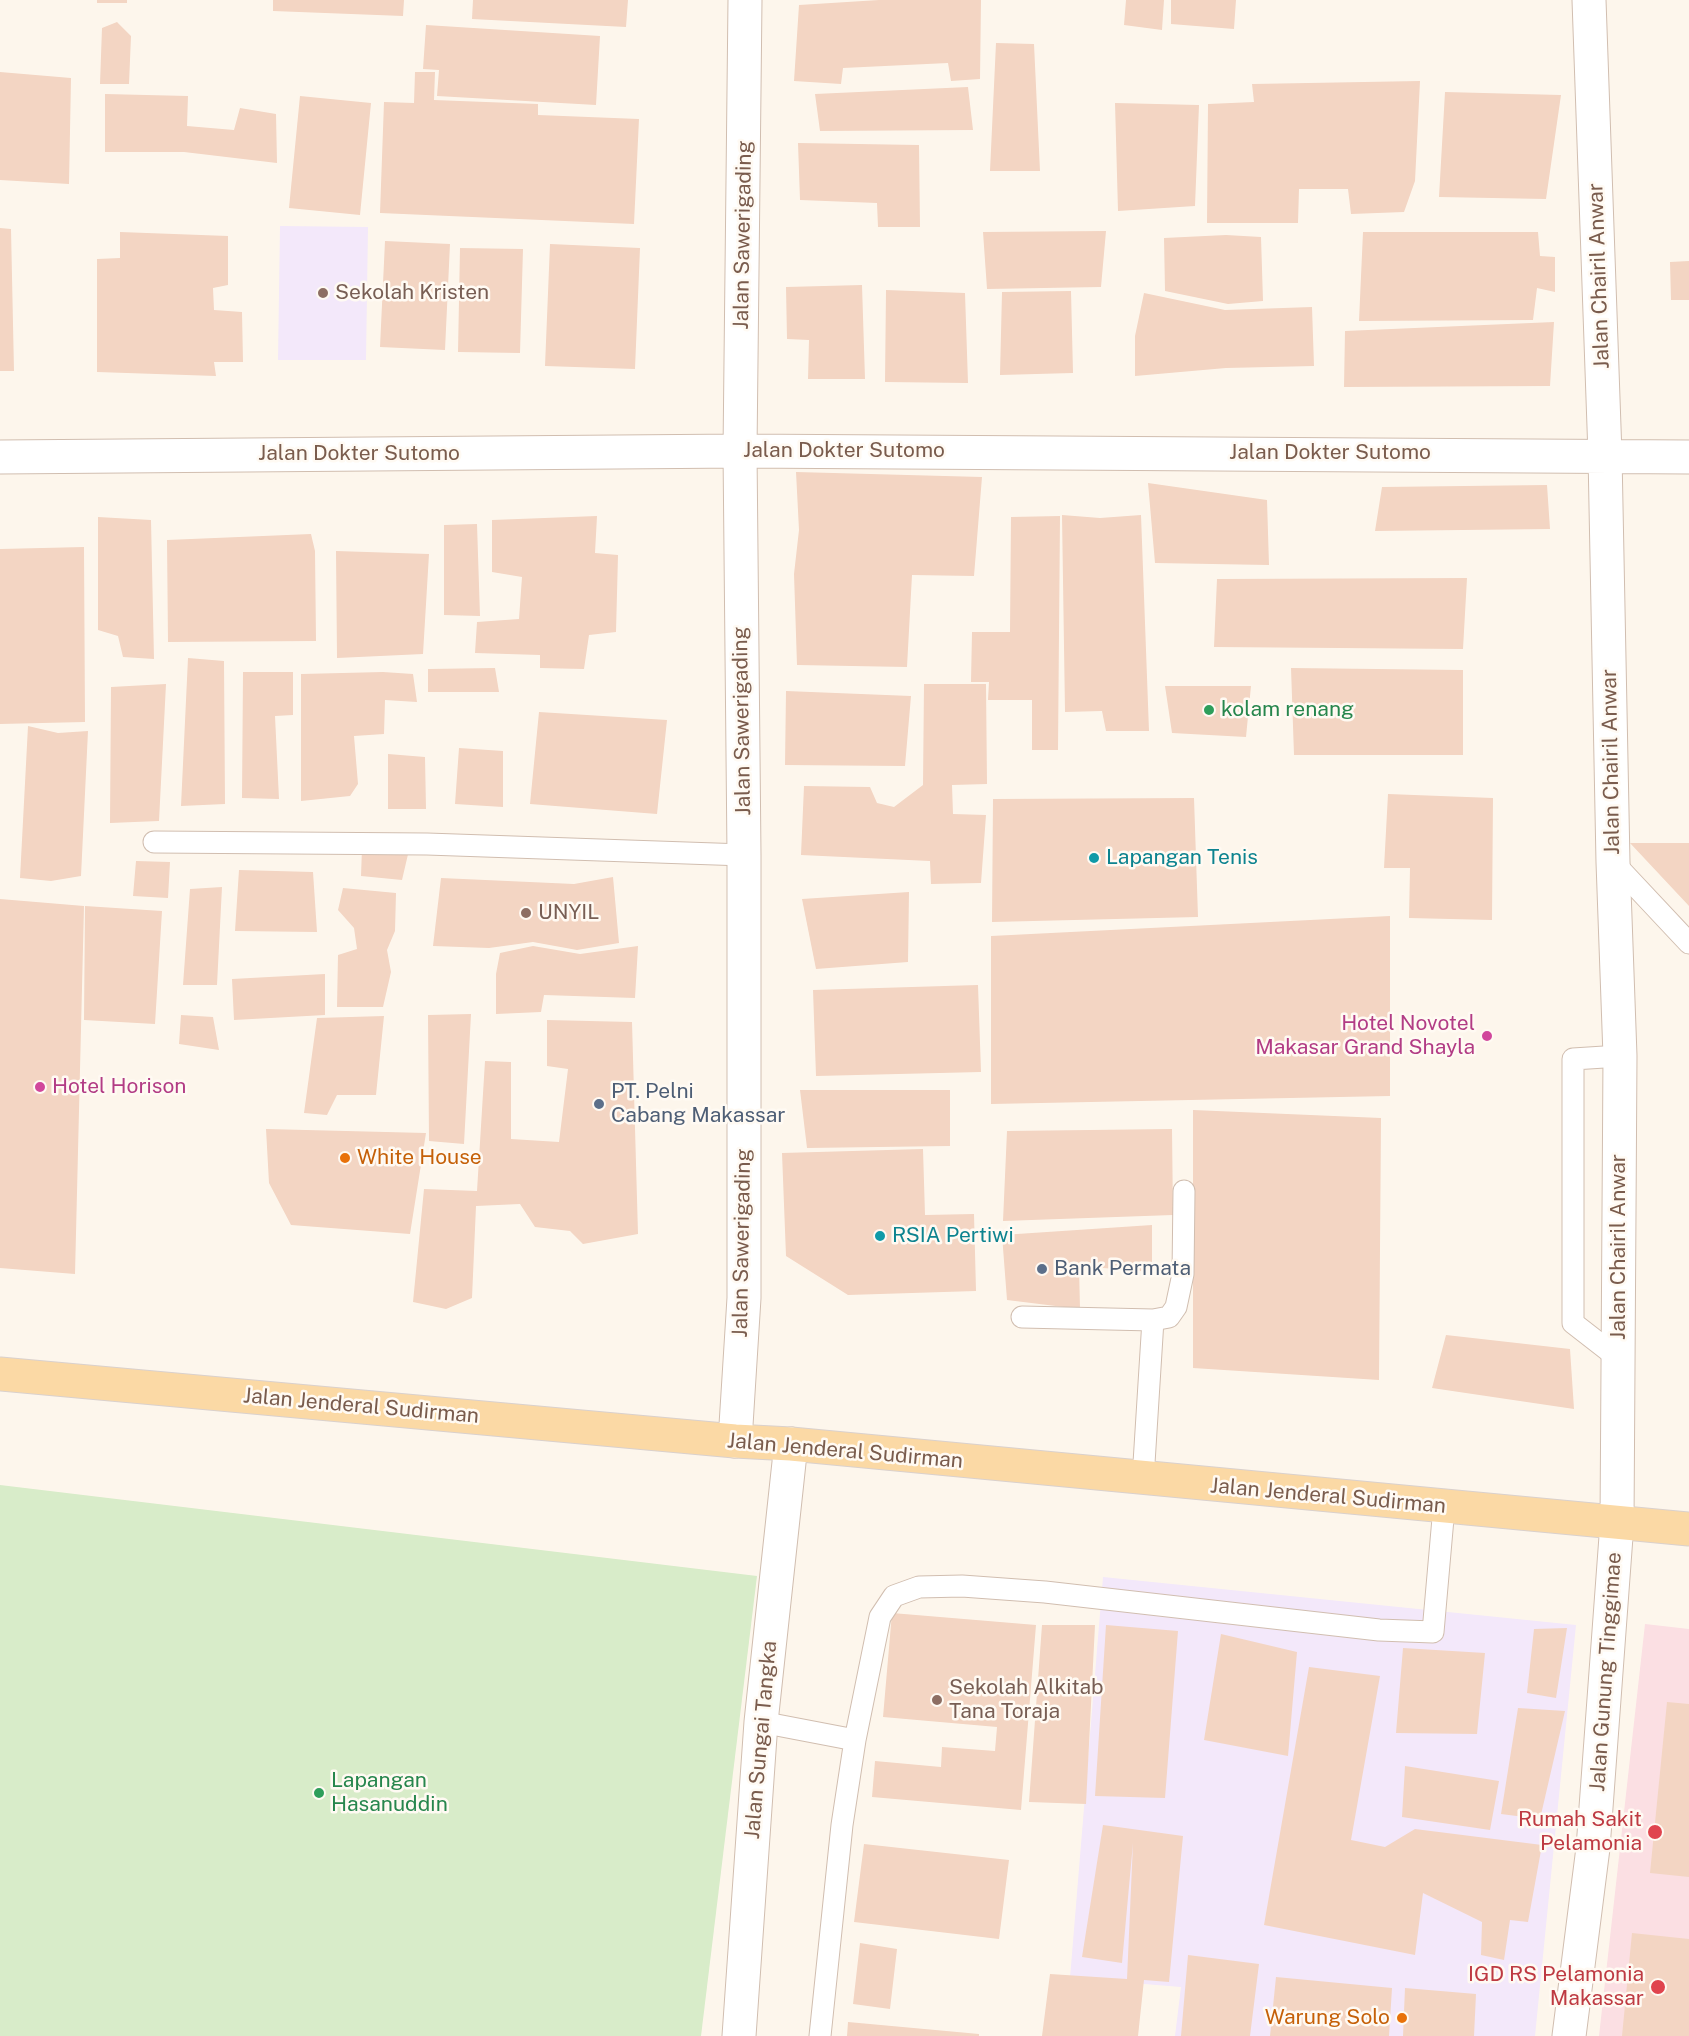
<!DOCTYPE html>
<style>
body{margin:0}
canvas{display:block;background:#fdf6ec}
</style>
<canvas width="1689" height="2036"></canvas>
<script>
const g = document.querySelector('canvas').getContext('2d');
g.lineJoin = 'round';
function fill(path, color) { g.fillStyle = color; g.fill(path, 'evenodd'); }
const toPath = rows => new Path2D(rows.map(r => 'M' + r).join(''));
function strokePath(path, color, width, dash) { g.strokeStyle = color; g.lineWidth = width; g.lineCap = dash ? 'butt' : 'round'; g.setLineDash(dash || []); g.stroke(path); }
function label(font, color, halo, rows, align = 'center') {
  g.font = font + ' "Public Sans",sans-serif'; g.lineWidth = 5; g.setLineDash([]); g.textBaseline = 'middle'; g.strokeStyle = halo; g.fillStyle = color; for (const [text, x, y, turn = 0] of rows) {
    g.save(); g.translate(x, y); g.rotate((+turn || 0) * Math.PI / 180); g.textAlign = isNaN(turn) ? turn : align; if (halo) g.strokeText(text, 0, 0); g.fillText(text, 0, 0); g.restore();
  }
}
const education = toPath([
 [280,226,368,227,366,360,278,360],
 [1103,1577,1576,1625,1535,2036,1175,2036,1181,1987,1070,1978]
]);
const medical = toPath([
 [1645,1624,1689,1629,1689,2036,1599,2036]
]);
const green = toPath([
 [0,1485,757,1576,701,2036,0,2036]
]);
const building = toPath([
 [97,0,127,0,127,3,97,3],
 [273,0,404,0,403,16,273,11],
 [473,0,628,0,626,27,472,19],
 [879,0,981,0,980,79,951,81,948,63,843,68,841,84,794,81,799,5],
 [1126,0,1164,0,1162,30,1124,25],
 [1171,0,1236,0,1234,29,1171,24],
 [117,22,131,36,129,84,100,84,102,28],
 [426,25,600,36,596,105,437,96,439,70,423,69],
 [996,43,1034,44,1040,171,990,171],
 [0,72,71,78,69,184,0,180],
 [415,72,435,72,434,100,538,104,538,115,639,119,634,224,380,213,384,102,414,103],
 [1420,81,1415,181,1404,212,1351,214,1348,189,1299,189,1298,223,1207,223,1208,104,1254,102,1252,84],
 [968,87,973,130,820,131,815,94],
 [1445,92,1561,95,1546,199,1439,197],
 [105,94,188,96,187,126,234,130,240,108,276,114,277,163,184,152,105,152],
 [300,96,371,103,360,215,289,208],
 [1115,103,1199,105,1195,206,1118,211],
 [798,143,919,145,920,227,878,227,877,203,800,200],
 [0,228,11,229,14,371,0,371],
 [1106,231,1101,287,987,289,983,232],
 [120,232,228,236,228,285,213,288,214,310,242,312,243,362,214,362,216,376,97,372,97,259,120,258],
 [1363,232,1538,232,1540,256,1555,257,1555,292,1537,288,1533,320,1359,321],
 [1226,235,1261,237,1263,301,1228,304,1165,291,1164,238],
 [385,241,450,244,445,350,380,347],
 [550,244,640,248,635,369,545,366],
 [460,248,523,249,520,353,458,352],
 [1689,261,1689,300,1671,300,1670,262],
 [862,285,865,379,808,379,809,340,787,339,786,287],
 [886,290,965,293,968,383,885,382],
 [1071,291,1073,373,1000,375,1002,292],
 [1144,293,1225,310,1312,307,1314,366,1226,368,1135,376,1135,336],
 [1554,322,1550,386,1344,387,1345,331],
 [796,472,982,477,974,576,912,575,907,667,797,665,794,574,799,530],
 [1148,483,1267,500,1269,565,1155,563],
 [1547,485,1550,529,1375,531,1382,487],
 [1062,515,1100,518,1141,515,1149,731,1106,731,1102,711,1065,712],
 [597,516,595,553,618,555,616,632,589,635,584,669,540,668,540,655,475,653,477,622,519,619,522,577,492,572,492,520],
 [1060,516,1058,750,1032,750,1032,700,988,700,989,682,971,682,972,632,1010,632,1011,517],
 [98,517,151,520,154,659,123,657,118,636,98,630],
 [477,524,480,616,444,615,444,525],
 [311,534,315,551,316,641,168,642,167,540],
 [84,547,85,722,0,724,0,549],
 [336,551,429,554,423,654,337,658],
 [1467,578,1463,649,1214,647,1217,579],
 [188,658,224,661,225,804,181,806],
 [495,668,499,692,428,692,428,669],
 [1291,668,1463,670,1463,755,1294,755],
 [243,672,293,672,293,715,275,716,279,799,242,798],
 [383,672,413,674,417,702,385,700,384,734,354,736,358,784,350,796,301,801,301,674],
 [166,684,159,821,110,823,111,687],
 [924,684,986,684,987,784,952,785,953,814,986,815,981,883,931,884,930,861,801,855,804,786,870,787,877,803,894,807,923,785],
 [1165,686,1251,686,1246,737,1172,733],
 [786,691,911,696,905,766,785,765],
 [539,712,667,720,657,814,530,804],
 [28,726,58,733,88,731,81,876,51,881,20,878],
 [459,748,503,751,503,807,455,804],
 [388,754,425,757,426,809,388,809],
 [1388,794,1493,798,1492,920,1409,918,1410,868,1384,868],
 [1194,798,1198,917,992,922,993,799],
 [1630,843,1689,843,1689,906],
 [362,848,409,850,402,880,361,876],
 [136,861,170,862,168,898,133,896],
 [239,870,313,872,317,932,235,931],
 [613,877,619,943,577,950,533,942,489,948,433,946,441,878,574,884],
 [222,887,217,985,183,985,190,889],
 [343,888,396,893,395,931,387,950,391,972,383,1007,337,1007,338,955,357,949,354,928,338,910],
 [909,892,908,962,816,969,802,899],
 [0,899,84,906,75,1274,0,1268],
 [85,906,162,911,155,1024,84,1020],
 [1390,916,1390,1096,991,1104,991,936],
 [533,946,580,954,638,946,635,998,544,995,541,1012,496,1014,496,974,500,953],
 [325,974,325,1015,234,1020,232,979],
 [978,985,981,1072,816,1076,813,990],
 [471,1014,464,1144,429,1141,428,1015],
 [181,1015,213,1017,219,1050,179,1044],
 [384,1016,376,1095,337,1095,327,1115,304,1113,317,1018],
 [547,1020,632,1022,638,1234,583,1244,570,1231,535,1227,520,1204,476,1206,472,1298,446,1309,413,1302,424,1189,477,1191,485,1061,511,1062,511,1139,559,1142,568,1069,547,1066],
 [800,1090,950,1090,950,1146,807,1148],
 [1193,1110,1381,1118,1379,1380,1193,1368],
 [266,1129,426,1133,410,1234,291,1225,269,1183],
 [1172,1129,1173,1215,1003,1221,1007,1131],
 [923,1149,925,1215,974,1214,976,1291,848,1295,786,1256,782,1153],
 [1152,1225,1152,1272,1079,1266,1080,1309,1007,1300,1002,1235],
 [1446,1335,1570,1349,1574,1409,1432,1388],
 [892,1613,1036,1625,1021,1810,872,1797,875,1761,941,1767,942,1747,995,1751,997,1727,883,1717],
 [1042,1625,1095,1625,1086,1804,1029,1802],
 [1106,1625,1178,1631,1165,1798,1095,1796],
 [1567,1628,1556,1698,1527,1693,1534,1629],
 [1221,1634,1297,1652,1288,1756,1204,1740],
 [1403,1648,1485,1653,1477,1734,1396,1733],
 [1309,1667,1380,1676,1351,1840,1385,1847,1415,1829,1542,1845,1528,1922,1510,1920,1504,1960,1481,1955,1482,1922,1423,1893,1415,1955,1264,1925],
 [1667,1702,1689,1704,1689,1877,1650,1873],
 [1518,1708,1565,1711,1540,1819,1501,1814],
 [1405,1766,1499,1781,1490,1830,1402,1817],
 [1103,1825,1183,1836,1169,1982,1144,1980,1138,2036,1042,2036,1050,1974,1127,1979,1133,1843,1122,1963,1082,1957],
 [864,1844,1009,1860,999,1939,854,1922],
 [1632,1933,1689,1939,1689,2036,1622,2036],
 [860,1943,897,1949,890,2009,853,2004],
 [1188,1955,1259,1964,1250,2036,1181,2036],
 [1276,1977,1392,1988,1389,2036,1270,2036],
 [1405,1988,1476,1994,1474,2036,1403,2036],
 [848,2022,979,2034,979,2036,847,2036]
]);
const service = toPath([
 [154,842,427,844,744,855],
 [1613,862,1689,943],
 [1022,1317,1153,1320,1143,1479],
 [1153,1320,1169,1317,1176,1307,1183,1274,1184,1191],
 [1618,1358,1573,1323,1573,1059,1620,1056],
 [761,1722,855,1740],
 [820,2036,842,1825,855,1740,880,1617,894,1596,919,1587,962,1586,1045,1592,1379,1630,1433,1632,1444,1507]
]);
const minor = toPath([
 [0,457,740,451,1689,457],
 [735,1441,744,1298,744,855,740,451,745,0],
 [739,2036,761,1722,791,1444],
 [1569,2036,1593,1848,1617,1523,1620,1056,1613,862,1605,455,1589,0]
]);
const primary = toPath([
 [0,1374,735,1441,791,1444,1689,1529]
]);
const markers = [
 [323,293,6,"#8d6e63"],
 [1209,710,6,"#2e9e5b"],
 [1094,858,6,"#0f9aa8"],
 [526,913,6,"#8d6e63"],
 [1487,1036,6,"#d1479c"],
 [40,1087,6,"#d1479c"],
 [599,1104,6,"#5c6f8a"],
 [345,1158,6,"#e8710a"],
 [880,1236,6,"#0f9aa8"],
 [1042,1269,6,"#5c6f8a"],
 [937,1700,6,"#8d6e63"],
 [319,1793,6,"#2e9e5b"],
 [1655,1832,8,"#e0444e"],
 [1658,1987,8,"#e0444e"],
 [1402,2018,6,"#e8710a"]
];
const streetNames = [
 ["Jalan Sawerigading",743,235,-89],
 ["Jalan Chairil Anwar",1599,276,-92],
 ["Jalan Dokter Sutomo",844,451],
 ["Jalan Dokter Sutomo",1330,453],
 ["Jalan Dokter Sutomo",359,454],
 ["Jalan Sawerigading",742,721,-91],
 ["Jalan Chairil Anwar",1611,762,-91],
 ["Jalan Sawerigading",742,1243,-89],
 ["Jalan Chairil Anwar",1619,1247,-90],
 ["Jalan Jenderal Sudirman",361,1406,5],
 ["Jalan Jenderal Sudirman",845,1451,5],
 ["Jalan Jenderal Sudirman",1328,1496,5],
 ["Jalan Gunung Tinggimae",1606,1672,-86],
 ["Jalan Sungai Tangka",761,1740,-85]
];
const educationNames = [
 ["Sekolah Kristen",335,293],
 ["UNYIL",538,913],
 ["Sekolah Alkitab",949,1688],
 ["Tana Toraja",949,1712]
];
const leisureNames = [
 ["kolam renang",1221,710],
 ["Lapangan",331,1781],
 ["Hasanuddin",331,1805]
];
const cultureNames = [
 ["Lapangan Tenis",1106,858],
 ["RSIA Pertiwi",892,1236]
];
const hotelNames = [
 ["Hotel Novotel",1475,1024],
 ["Makasar Grand Shayla",1475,1048],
 ["Hotel Horison",52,1087,"left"]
];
const serviceNames = [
 ["PT. Pelni",611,1092],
 ["Cabang Makassar",611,1116],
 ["Bank Permata",1054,1269]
];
const foodNames = [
 ["White House",357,1158],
 ["Warung Solo",1390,2018,"right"]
];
const healthNames = [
 ["Rumah Sakit",1642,1820],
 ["Pelamonia",1642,1844],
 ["IGD RS Pelamonia",1644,1975],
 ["Makassar",1644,1999]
];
fill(education, '#f3e8fa');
fill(medical, '#fbdfe3');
fill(green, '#d8ecc9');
fill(building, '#f3d5c3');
strokePath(service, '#d1beb0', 23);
strokePath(minor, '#d1beb0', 35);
strokePath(primary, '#dad1cd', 35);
strokePath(service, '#fff', 21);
strokePath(minor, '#fff', 33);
strokePath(primary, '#fbd9a5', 33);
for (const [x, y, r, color] of markers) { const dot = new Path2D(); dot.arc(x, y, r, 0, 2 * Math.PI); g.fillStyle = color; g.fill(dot); strokePath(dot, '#fffaf3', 2); }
label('21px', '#7a5c4d', '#fffaf3', streetNames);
label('21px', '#785e54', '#fffaf3', educationNames, 'left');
label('21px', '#27864d', '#fffaf3', leisureNames, 'left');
label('21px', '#0d838f', '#fffaf3', cultureNames, 'left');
label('21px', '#b23c85', '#fffaf3', hotelNames, 'right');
label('21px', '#4e5e75', '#fffaf3', serviceNames, 'left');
label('21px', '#c56008', '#fffaf3', foodNames, 'left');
label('21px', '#be3a42', '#fffaf3', healthNames, 'right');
</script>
